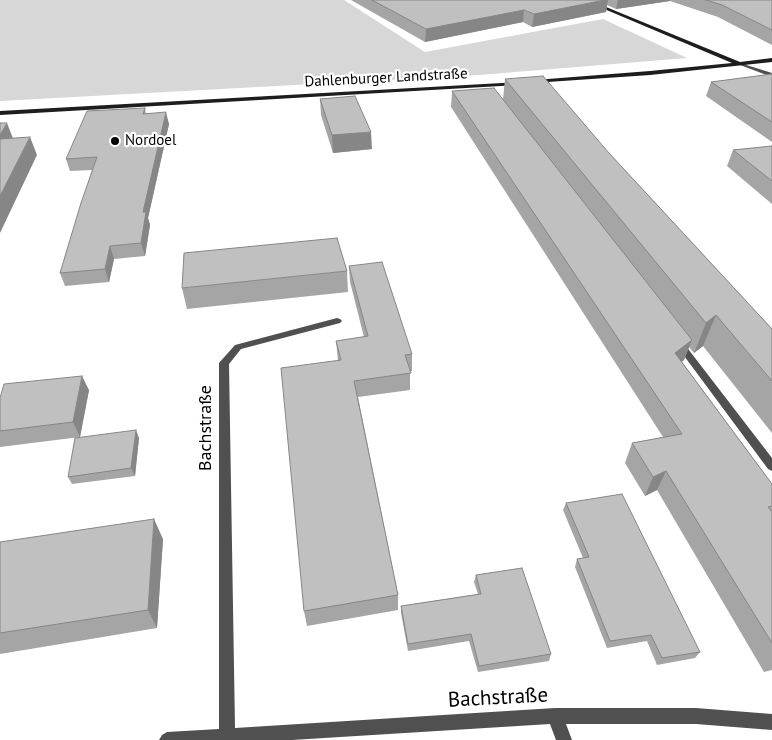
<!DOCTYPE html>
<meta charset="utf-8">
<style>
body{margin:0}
canvas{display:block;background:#fff}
</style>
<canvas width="772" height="740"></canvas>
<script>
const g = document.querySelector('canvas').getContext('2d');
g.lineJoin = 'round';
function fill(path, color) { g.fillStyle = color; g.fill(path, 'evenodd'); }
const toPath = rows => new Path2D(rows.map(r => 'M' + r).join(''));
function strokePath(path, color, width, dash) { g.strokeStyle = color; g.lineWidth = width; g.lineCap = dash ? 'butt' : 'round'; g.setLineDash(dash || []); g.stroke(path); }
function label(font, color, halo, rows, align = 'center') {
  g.font = font + ' "PT Sans",sans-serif'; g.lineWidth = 4.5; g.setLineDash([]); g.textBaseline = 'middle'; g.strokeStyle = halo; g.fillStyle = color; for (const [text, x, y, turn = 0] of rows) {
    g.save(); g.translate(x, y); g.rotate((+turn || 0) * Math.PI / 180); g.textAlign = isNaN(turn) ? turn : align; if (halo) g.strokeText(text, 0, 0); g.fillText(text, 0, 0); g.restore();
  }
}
const green = toPath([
 [0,0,344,0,425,52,603,19,687,58,479,75,0,101]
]);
const minor = toPath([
 [740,63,772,73,772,77,740,65,740,63],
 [337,318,340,319,342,321,340,323,241,349,229,364,235,728,555,708,696,708,772,714,772,730,696,724,566,724,572,740,556,740,550,724,292,740,159,740,162,735,167,732,219,729,219,363,235,345,337,318],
 [679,340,682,341,772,458,772,471,768,469,676,345,674,343,679,340]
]);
const secondary = toPath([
 [583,0,589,0,740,62,772,58,772,62,650,75,533,83,533,81,535,80,650,71,732,63,583,0],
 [520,82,520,84,518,85,0,115,0,111,520,82]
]);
const wall = toPath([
 [351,0,772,0,772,45,718,17,670,1,616,9,607,5,606,12,532,27,523,22,425,42],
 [772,74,772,142,706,96,711,82],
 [505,79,609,153,772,329,772,433,703,346,694,353,689,347,684,360,682,362,772,484,772,670,764,672,657,490,645,496,625,463,632,443,663,437,451,107,452,91,503,99],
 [320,99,372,149,333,153,321,115],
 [145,108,146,114,169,124,148,218,150,225,145,256,114,259,109,282,65,286,60,273,92,170,70,171,66,159],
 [772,146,772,204,727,166,733,150],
 [349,266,412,354,412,371,410,371,410,390,358,397,398,595,398,610,307,626,304,611,338,361,336,341,364,337,350,282],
 [347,271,348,292,187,309,182,288],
 [89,390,80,437,0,447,0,398],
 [139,438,135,476,72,484,68,477],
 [566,503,700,652,695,658,657,665,647,641,607,648,575,567,577,559,583,558,563,510],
 [163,539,157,628,0,654,0,542],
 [476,575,551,654,549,661,478,672,469,641,408,651,401,613,401,606,478,594,474,582]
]);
const shadedWall = toPath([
 [605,0,608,0,606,12,532,27,534,14],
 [618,0,670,0,670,1,616,9],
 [524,10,523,22,425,42,426,29],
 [166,112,169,124,148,218,150,225,145,256,141,243,143,212],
 [7,123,14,141,0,144,0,135],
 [371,132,372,149,333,153,332,135],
 [30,137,37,155,0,233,0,196],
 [110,246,114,259,109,282,105,269],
 [716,315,703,346,694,353,706,323],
 [692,340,684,360,667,372,675,353],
 [82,376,89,390,80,437,73,422],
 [136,430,139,438,135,476,131,468],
 [666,471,657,490,645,496,653,477],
 [154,519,163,539,157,628,148,610]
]);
const building = toPath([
 [372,0,605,0,534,14,524,10,426,29,372,0],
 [706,0,772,0,772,30,722,5,706,0],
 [772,74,772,122,711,82,772,74],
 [543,76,609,153,772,329,772,381,716,315,706,323,505,79,543,76],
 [494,88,692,340,675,353,772,484,772,506,768,507,772,512,772,643,666,471,653,477,632,443,682,434,452,91,494,88],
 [355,96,371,132,332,135,320,99,355,96],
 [145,108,143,114,166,112,143,212,146,212,141,243,110,246,105,269,60,273,81,203,97,157,66,159,87,111,145,108],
 [0,123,7,123,0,135,0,123],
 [30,137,0,196,0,139,30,137],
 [772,146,772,181,733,150,772,146],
 [337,238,347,271,182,288,184,253,337,238],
 [382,262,412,354,405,355,411,373,354,381,398,595,304,611,281,368,341,360,336,341,368,336,349,266,382,262],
 [82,376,73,422,0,431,0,398,4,384,82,376],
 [136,430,131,468,68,477,75,438,136,430],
 [622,494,700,652,662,658,651,635,610,641,577,559,589,557,566,503,622,494],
 [154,519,148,610,0,633,0,542,154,519],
 [522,568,551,654,479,666,471,634,408,644,401,606,481,594,476,575,522,568]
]);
const markers = [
 [115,141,5,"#000"]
];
const farStreetnames = [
 ["Dahlenburger Landstraße",386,78,-3]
];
const farPoinames = [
 ["Nordoel",125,141]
];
const streetNames = [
 ["Bachstraße",206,428,-90]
];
const nearStreetnames = [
 ["Bachstraße",498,698,-3]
];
fill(green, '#d7d7d7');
fill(minor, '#505050');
fill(secondary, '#1d1d1d');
fill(wall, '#a5a5a5');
fill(shadedWall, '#868686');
fill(building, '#c0c0c0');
strokePath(building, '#868686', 1);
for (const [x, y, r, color] of markers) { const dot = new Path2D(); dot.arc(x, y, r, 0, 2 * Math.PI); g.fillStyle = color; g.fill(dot); strokePath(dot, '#fff', 2); }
label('15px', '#000', '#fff', farStreetnames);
label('15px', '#000', '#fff', farPoinames, 'left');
label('18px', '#000', '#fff', streetNames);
label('21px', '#000', '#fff', nearStreetnames);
</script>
